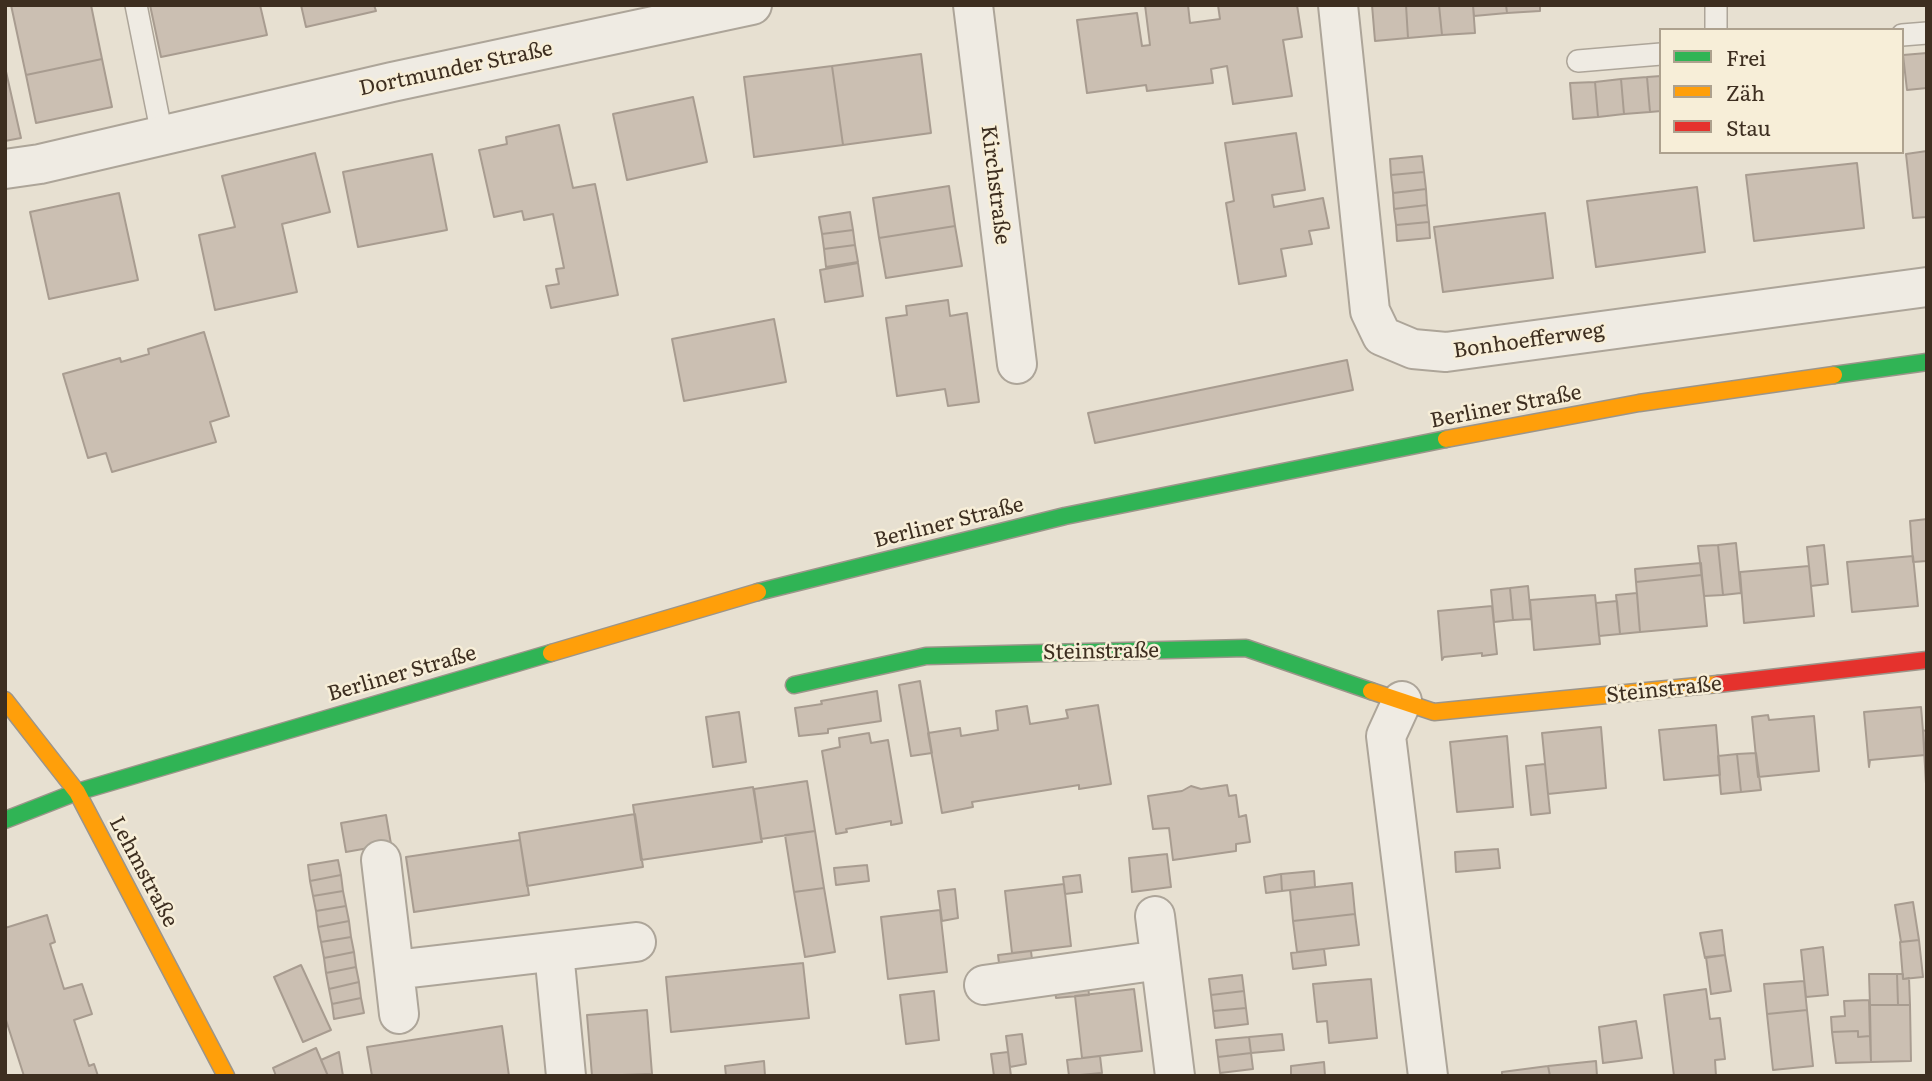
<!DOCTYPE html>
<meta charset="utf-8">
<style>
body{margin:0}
#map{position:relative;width:1932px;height:1081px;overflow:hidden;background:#e7e0d1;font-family:Literata,serif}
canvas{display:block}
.frame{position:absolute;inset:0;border:7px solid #3d2e20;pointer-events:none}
.legend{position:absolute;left:1659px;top:28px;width:245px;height:126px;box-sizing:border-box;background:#f7eed8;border:2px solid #ada18e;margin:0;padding:9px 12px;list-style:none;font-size:21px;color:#3d2e20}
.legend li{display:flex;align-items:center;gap:14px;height:35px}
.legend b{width:35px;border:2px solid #ada18e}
</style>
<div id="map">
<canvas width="1932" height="1081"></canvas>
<div class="frame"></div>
<ul class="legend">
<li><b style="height:9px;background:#30b455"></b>Frei</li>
<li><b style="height:9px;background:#ff9f0a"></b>Zäh</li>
<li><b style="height:9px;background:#e5322d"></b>Stau</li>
</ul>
</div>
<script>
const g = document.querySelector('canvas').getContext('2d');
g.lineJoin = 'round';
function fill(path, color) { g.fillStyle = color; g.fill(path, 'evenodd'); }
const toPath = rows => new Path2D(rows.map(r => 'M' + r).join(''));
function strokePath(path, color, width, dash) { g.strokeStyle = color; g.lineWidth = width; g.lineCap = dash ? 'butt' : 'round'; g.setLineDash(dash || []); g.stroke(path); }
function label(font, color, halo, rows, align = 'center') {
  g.font = font + ' Literata,serif'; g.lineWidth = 5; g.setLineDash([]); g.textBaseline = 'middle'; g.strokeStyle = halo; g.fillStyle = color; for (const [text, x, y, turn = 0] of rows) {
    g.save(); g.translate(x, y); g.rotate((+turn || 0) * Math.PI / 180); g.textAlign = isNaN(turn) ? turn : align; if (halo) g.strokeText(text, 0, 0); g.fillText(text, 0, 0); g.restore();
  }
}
const building = toPath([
 [11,5,91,5,102,59,26,75,11,5],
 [150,5,260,5,267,35,161,57,150,5],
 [301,5,374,5,376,11,306,27,301,5],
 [1145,5,1188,5,1190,23,1220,19,1218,5,1297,5,1302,37,1283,40,1292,96,1233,104,1227,66,1211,69,1213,83,1147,91,1146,85,1087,93,1077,20,1137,13,1142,46,1150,45,1145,5],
 [1372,5,1406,5,1408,38,1375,41,1372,5],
 [1406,5,1439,5,1442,35,1408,38,1406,5],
 [1439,5,1473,5,1475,33,1442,35,1439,5],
 [1473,5,1506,5,1507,13,1474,16,1473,5],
 [1506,5,1540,5,1540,11,1507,13,1506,5],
 [1927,53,1927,88,1907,90,1903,55,1927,53],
 [921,54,931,133,843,145,832,66,921,54],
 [102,59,112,107,36,123,26,75,102,59],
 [832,66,843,145,754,157,744,77,832,66],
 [5,67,21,138,5,141,5,67],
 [1661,76,1661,111,1650,112,1647,77,1661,76],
 [1647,77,1650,112,1624,114,1621,79,1647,77],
 [1621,79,1624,114,1598,117,1595,82,1621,79],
 [1595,82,1598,117,1573,119,1570,83,1595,82],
 [693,97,707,162,627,180,613,114,693,97],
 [559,125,573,188,595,184,618,295,551,308,546,286,559,284,556,269,564,268,553,214,524,220,522,211,494,217,479,150,507,144,506,137,559,125],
 [1296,133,1305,190,1272,195,1274,207,1323,198,1329,228,1309,231,1312,244,1281,249,1286,276,1239,284,1226,203,1234,201,1225,143,1296,133],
 [1927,151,1927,217,1913,218,1906,154,1927,151],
 [315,153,330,212,282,224,297,292,215,310,199,235,235,227,222,176,315,153],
 [432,154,447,230,358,247,343,172,432,154],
 [1422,156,1424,172,1391,175,1390,159,1422,156],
 [1857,163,1864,228,1754,241,1746,175,1857,163],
 [1424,172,1426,189,1393,193,1391,175,1424,172],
 [949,186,955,226,879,238,873,198,949,186],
 [1697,187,1705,252,1596,267,1587,201,1697,187],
 [1426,189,1427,205,1394,209,1393,193,1426,189],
 [119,193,138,280,49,299,30,212,119,193],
 [1427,205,1429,222,1396,225,1394,209,1427,205],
 [850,212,853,230,822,234,819,217,850,212],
 [1545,213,1553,278,1443,292,1434,227,1545,213],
 [1429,222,1430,238,1397,241,1396,225,1429,222],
 [955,226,962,266,886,278,879,238,955,226],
 [853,230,855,245,824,249,822,234,853,230],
 [855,245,858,262,826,267,824,249,855,245],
 [858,263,863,296,825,302,820,270,858,263],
 [948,300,950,316,967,313,979,402,948,406,945,389,897,396,886,318,907,315,906,306,948,300],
 [774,319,786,382,684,401,672,339,774,319],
 [204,332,229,416,210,422,216,442,112,472,106,453,88,458,63,374,120,358,121,362,149,354,148,349,204,332],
 [1347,360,1353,390,1095,443,1088,413,1347,360],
 [1927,519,1927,561,1913,562,1910,521,1927,519],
 [1736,543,1741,593,1723,595,1718,545,1736,543],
 [1718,545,1723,595,1704,596,1698,546,1718,545],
 [1824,545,1828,584,1811,586,1807,547,1824,545],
 [1913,556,1918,606,1852,612,1847,562,1913,556],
 [1701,563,1702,575,1636,582,1635,569,1701,563],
 [1809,566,1814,616,1744,623,1740,572,1809,566],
 [1702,575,1707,626,1640,632,1636,582,1702,575],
 [1528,586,1531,619,1513,620,1510,588,1528,586],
 [1510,588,1513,620,1494,622,1491,590,1510,588],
 [1637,593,1640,632,1620,634,1616,595,1637,593],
 [1595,595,1600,644,1534,650,1530,600,1595,595],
 [1617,601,1620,634,1599,636,1596,603,1617,601],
 [1492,606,1497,654,1482,656,1482,653,1444,657,1442,660,1438,611,1492,606],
 [920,681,932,753,911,756,899,685,920,681],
 [877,691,881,721,828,729,828,733,799,736,795,708,822,704,821,701,877,691],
 [1098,705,1111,784,1079,789,1079,785,972,802,973,807,942,813,928,733,960,728,961,736,998,730,996,711,1027,706,1030,724,1068,718,1066,710,1098,705],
 [1921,707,1925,755,1870,760,1869,767,1864,712,1921,707],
 [739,712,746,762,713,767,706,717,739,712],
 [1768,715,1769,720,1814,716,1819,771,1758,777,1752,717,1768,715],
 [1716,725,1720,775,1664,780,1659,730,1716,725],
 [1601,727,1606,788,1548,794,1542,733,1601,727],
 [1927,730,1927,784,1926,784,1923,731,1927,730],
 [869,733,871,743,888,740,902,823,891,825,891,821,846,829,847,832,836,834,822,751,840,747,839,738,869,733],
 [1507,736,1513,807,1457,812,1450,742,1507,736],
 [1756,753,1761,790,1741,792,1737,754,1756,753],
 [1737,754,1741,792,1721,794,1718,756,1737,754],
 [1545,764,1550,813,1531,815,1526,766,1545,764],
 [807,781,815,831,761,839,754,789,807,781],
 [1227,785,1229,796,1236,795,1239,817,1246,815,1250,842,1236,844,1236,851,1173,860,1169,828,1153,829,1148,796,1182,791,1191,786,1201,789,1227,785],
 [753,787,762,842,641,860,633,805,753,787],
 [635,814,643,867,527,886,519,833,635,814],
 [386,815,391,844,346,852,341,823,386,815],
 [815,831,824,888,794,892,785,835,815,831],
 [520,840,529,895,414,912,406,857,520,840],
 [1498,849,1500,868,1456,872,1455,852,1498,849],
 [1167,854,1171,887,1132,892,1129,858,1167,854],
 [338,860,341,875,310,881,308,865,338,860],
 [867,865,869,881,836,885,834,868,867,865],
 [1314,871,1315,887,1282,891,1281,874,1314,871],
 [1281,874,1282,891,1266,893,1264,877,1281,874],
 [341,875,343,891,313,896,310,881,341,875],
 [1080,875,1082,892,1065,894,1063,877,1080,875],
 [1352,883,1355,914,1293,921,1290,890,1352,883],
 [1064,884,1071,946,1012,953,1005,891,1064,884],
 [824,888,835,952,805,957,794,892,824,888],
 [955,889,958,918,942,921,938,891,955,889],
 [343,891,346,906,316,911,313,896,343,891],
 [1913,902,1919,940,1901,942,1895,905,1913,902],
 [346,906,349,921,318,927,316,911,346,906],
 [940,910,947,972,888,979,881,917,940,910],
 [1355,914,1359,945,1297,952,1293,921,1355,914],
 [47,915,55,942,50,944,64,989,82,984,92,1014,74,1020,89,1066,94,1064,98,1076,24,1076,5,1017,5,928,47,915],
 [349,921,351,937,321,942,318,927,349,921],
 [1722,930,1725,955,1705,958,1700,933,1722,930],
 [351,937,354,952,324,958,321,942,351,937],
 [1919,940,1923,977,1903,979,1900,942,1919,940],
 [1823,947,1828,995,1806,997,1801,950,1823,947],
 [1324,949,1326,965,1293,969,1291,953,1324,949],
 [1031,951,1033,968,1000,971,998,955,1031,951],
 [354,952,356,967,326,973,324,958,354,952],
 [1725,955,1731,991,1711,994,1706,957,1725,955],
 [803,963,809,1018,671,1032,666,977,803,963],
 [301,965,331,1030,303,1042,274,977,301,965],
 [356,967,359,982,329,989,326,973,356,967],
 [1869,974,1897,974,1898,1005,1870,1005,1869,974],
 [1897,974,1903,974,1903,979,1909,978,1910,1005,1898,1005,1897,974],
 [1242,975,1244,991,1211,995,1209,979,1242,975],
 [1087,978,1089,995,1056,998,1054,982,1087,978],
 [1371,979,1377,1038,1329,1043,1327,1021,1317,1022,1313,984,1371,979],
 [1804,981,1807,1010,1767,1014,1764,984,1804,981],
 [359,982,361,998,332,1004,329,989,359,982],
 [1134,989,1142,1051,1082,1058,1075,996,1134,989],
 [1706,989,1710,1019,1720,1018,1725,1059,1715,1060,1716,1076,1674,1076,1664,995,1706,989],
 [934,991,939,1040,906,1044,900,995,934,991],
 [1244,991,1246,1008,1213,1011,1211,995,1244,991],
 [361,998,364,1013,334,1019,332,1004,361,998],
 [1869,1000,1870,1036,1858,1037,1858,1031,1832,1032,1831,1017,1845,1016,1844,1001,1869,1000],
 [1870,1005,1910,1005,1911,1061,1871,1062,1870,1005],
 [1246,1008,1248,1024,1215,1028,1213,1011,1246,1008],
 [647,1010,652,1074,592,1076,587,1015,647,1010],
 [1807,1010,1813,1066,1773,1070,1767,1014,1807,1010],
 [1636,1021,1642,1058,1603,1063,1599,1027,1636,1021],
 [502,1026,509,1076,372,1076,367,1047,502,1026],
 [1858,1031,1858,1037,1870,1036,1871,1062,1836,1063,1832,1032,1858,1031],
 [1022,1034,1026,1064,1010,1067,1006,1036,1022,1034],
 [1282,1034,1284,1050,1251,1053,1249,1037,1282,1034],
 [1249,1037,1251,1053,1218,1057,1216,1040,1249,1037],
 [316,1048,328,1076,276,1076,273,1068,316,1048],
 [339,1052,343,1076,328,1076,321,1060,339,1052],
 [1008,1052,1011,1076,994,1076,991,1054,1008,1052],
 [1251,1053,1253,1069,1220,1073,1218,1057,1251,1053],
 [1100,1056,1102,1073,1069,1076,1067,1060,1100,1056],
 [764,1061,765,1076,726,1076,725,1066,764,1061],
 [1596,1061,1597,1076,1550,1076,1548,1066,1596,1061],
 [1324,1062,1325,1076,1291,1076,1291,1066,1324,1062],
 [1548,1066,1550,1076,1502,1076,1502,1072,1548,1066]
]);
const lane = toPath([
 [136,5,162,135],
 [1716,5,1716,30],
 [1902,35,1927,33],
 [1578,61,1661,54]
]);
const street = toPath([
 [973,5,1017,364],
 [1338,5,1370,311,1382,336,1413,349,1446,352,1927,287],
 [5,169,40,164,392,82,752,5],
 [1402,701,1386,736,1428,1076],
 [381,860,394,970,636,942],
 [1155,916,1175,1076],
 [554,952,566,1076],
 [394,970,399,1014],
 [984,985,1160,960]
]);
const fast = toPath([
 [1834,375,1927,362],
 [758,592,1065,516,1446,439],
 [794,685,926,656,1246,648,1371,691],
 [5,820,77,792,551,653]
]);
const slow = toPath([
 [1446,439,1639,403,1834,375],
 [551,653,758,592],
 [1371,691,1434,712,1718,684],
 [5,700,77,792,226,1076]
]);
const jam = toPath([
 [1718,684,1927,660]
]);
const streetNames = [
 ["Dortmunder Straße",456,69,-12],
 ["Kirchstraße",995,185,83],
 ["Bonhoefferweg",1529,341,-8],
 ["Berliner Straße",1506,407,-11],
 ["Berliner Straße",949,523,-14],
 ["Steinstraße",1101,652,-1],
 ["Berliner Straße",402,674,-16],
 ["Steinstraße",1664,690,-6],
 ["Lehmstraße",143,872,62]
];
fill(building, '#cbbfb2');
strokePath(building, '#a89c90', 2);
strokePath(lane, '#ada599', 24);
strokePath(street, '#ada599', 42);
strokePath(fast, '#9c958a', 19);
strokePath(slow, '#9c958a', 19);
strokePath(jam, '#9c958a', 19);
strokePath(lane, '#efebe3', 21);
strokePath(street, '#efebe3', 38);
strokePath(fast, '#30b455', 16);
strokePath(slow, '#ff9f0a', 16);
strokePath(jam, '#e5322d', 16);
label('21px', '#3d2e20', '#f7eed8', streetNames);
</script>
